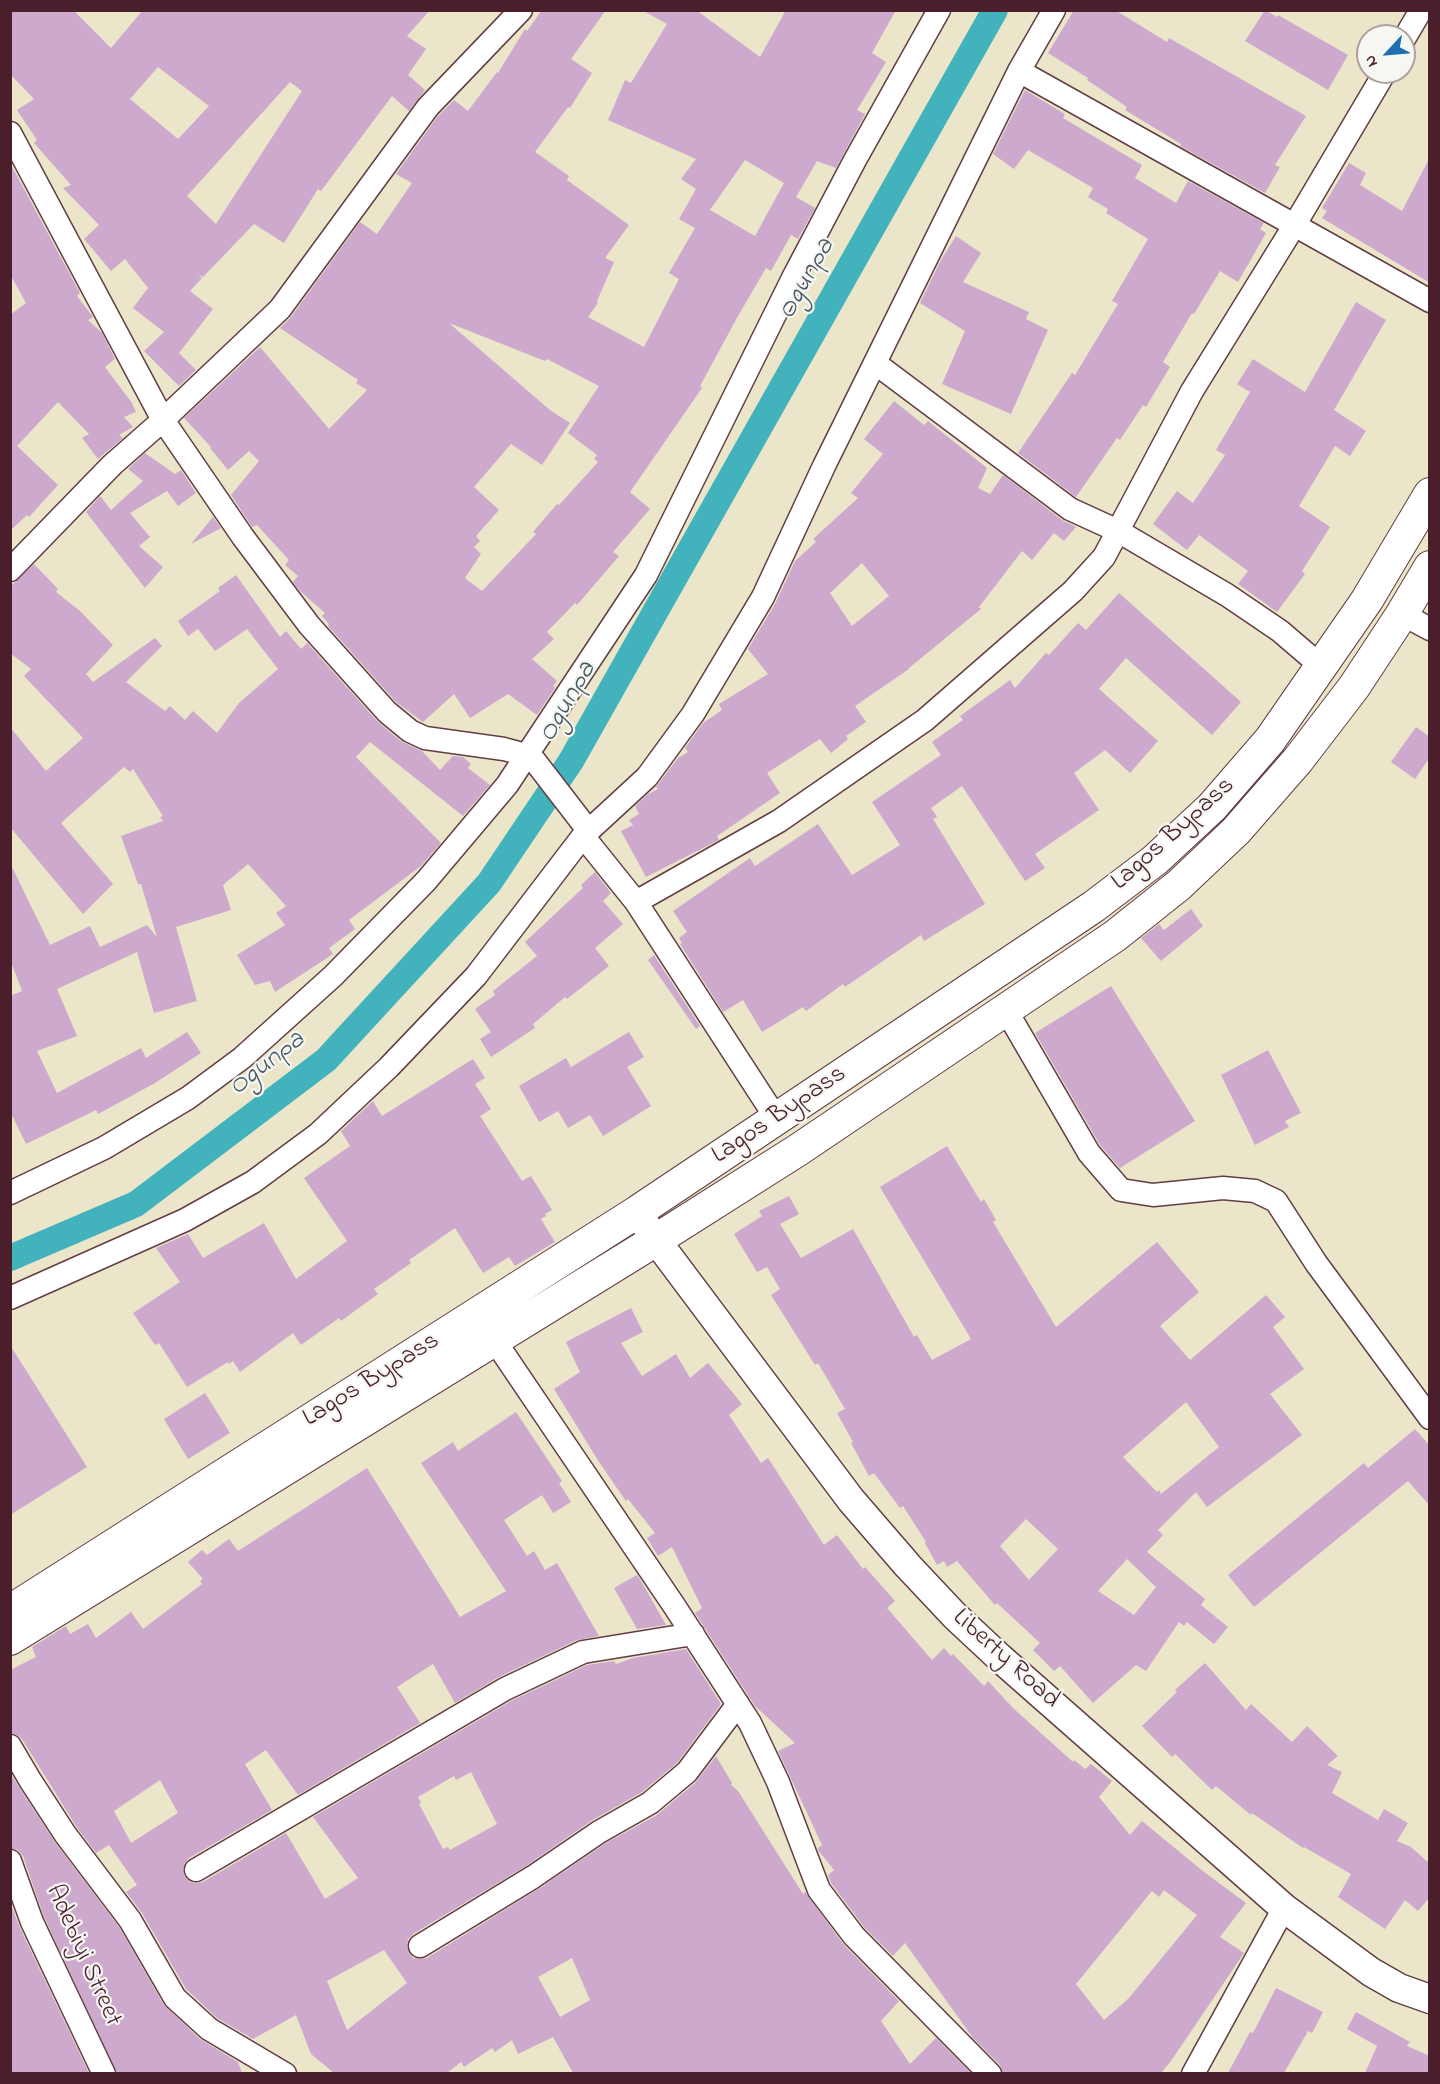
<!DOCTYPE html>
<style>
body{margin:0}
#map{position:relative;width:1440px;height:2084px;overflow:hidden;background:#ebe6ca;font-family:"Indie Flower",sans-serif}
canvas{display:block}
.frame{position:absolute;inset:0;border:12px solid #4a1f2b;pointer-events:none}
.north{position:absolute;left:1356px;top:24px;width:60px;height:60px;box-sizing:border-box;background:#f6f6f2;border:2px solid #b1a0a2;border-radius:50%;rotate:244deg;font-size:16px;font-weight:700;line-height:24px;text-align:center;color:#4a1f2b}
.north::after{content:'';display:block;margin:auto;width:21px;height:27px;background:#1f6fb2;clip-path:polygon(50% 0,100% 100%,50% 72%,0 100%)}
</style>
<div id="map">
<canvas width="1440" height="2084"></canvas>
<div class="frame"></div>
<div class="north">N</div>
</div>
<script>
const g = document.querySelector('canvas').getContext('2d');
g.lineJoin = 'round';
const toPath = rows => new Path2D(rows.map(r => 'M' + r).join(''));
function strokePath(path, color, width, dash) { g.strokeStyle = color; g.lineWidth = width; g.lineCap = dash ? 'butt' : 'round'; g.setLineDash(dash || []); g.stroke(path); }
function fill(path, color) { g.fillStyle = color; g.fill(path, 'evenodd'); }
function label(font, color, halo, rows, align = 'center') {
  g.font = font + ' "Indie Flower",sans-serif'; g.lineWidth = 4.5; g.setLineDash([]); g.textBaseline = 'middle'; g.strokeStyle = halo; g.fillStyle = color; for (const [text, x, y, turn = 0] of rows) {
    g.save(); g.translate(x, y); g.rotate((+turn || 0) * Math.PI / 180); g.textAlign = isNaN(turn) ? turn : align; if (halo) g.strokeText(text, 0, 0); g.fillText(text, 0, 0); g.restore();
  }
}
const canal = toPath([
 [10,1258,136,1204,326,1060,489,883,571,761,995,10]
]);
const building = toPath([
 [10,10,73,10,111,48,143,10,430,10,407,36,426,49,408,75,425,90,409,111,392,96,321,191,318,189,284,243,254,224,203,277,198,274,202,278,190,291,213,309,179,353,196,370,179,386,144,351,164,332,133,308,148,288,125,259,111,271,84,239,99,225,63,188,71,185,34,143,37,140,17,110,34,99,10,74],
 [158,67,209,106,178,139,130,99],
 [290,82,302,91,216,224,187,196],
 [542,10,606,10,571,59,592,73,570,108,568,107,535,152,569,176,567,180,629,225,605,258,614,262,597,301,598,303,588,317,644,347,679,279,669,273,695,228,679,219,696,189,681,179,696,159,608,120,625,80,631,83,667,24,642,10,696,10,760,57,786,10,896,10,872,53,886,62,857,110,865,114,836,168,817,161,796,197,815,208,798,239,791,235,771,271,766,268,738,316,700,386,702,388,630,492,650,509,613,552,619,556,577,605,575,603,547,632,554,639,532,659,557,681,553,686,555,688,537,715,508,694,470,718,454,694,423,722,396,702,328,626,329,624,322,616,325,613,300,591,293,582,298,576,285,565,289,560,257,525,252,527,231,495,259,461,249,451,228,470,210,448,211,447,184,418,260,347,329,429,367,390,356,383,358,380,280,328,291,317,360,222,377,234,412,183,396,174,438,116,454,100,468,111,497,72,498,73,525,29,527,31],
 [745,160,784,183,755,236,710,210],
 [449,323,545,361,547,359,599,386,568,433,597,455,594,459,598,462,559,505,557,504,533,532,536,534,482,591,465,578,481,554,474,547,480,541,476,536,499,510,474,487,511,444,542,465,570,423,550,410],
 [1074,10,1115,10,1167,42,1169,38,1306,116,1275,165,1280,167,1265,193,1180,146,1181,144,1125,110,1127,107,1087,80,1088,78,1048,53],
 [1265,10,1277,17,1278,15,1348,55,1328,90,1245,41],
 [1025,90,1065,114,1063,118,1142,165,1135,178,1176,203,1188,181,1264,223,1260,229,1266,233,1238,282,1220,271,1194,314,1192,313,1163,362,1170,367,1146,407,1143,405,1120,440,1117,438,1076,497,1018,453,1072,373,1075,375,1118,304,1112,301,1148,239,1106,213,1108,209,1088,197,1093,188,1028,150,1014,169,993,154],
 [1430,157,1430,283,1322,218,1327,211,1322,208,1349,163,1366,173,1360,185,1402,211],
 [10,163,80,293,77,296,93,317,88,320,102,333,115,359,105,367,132,403,136,412,124,417,133,427,119,435,123,438,98,459,82,438,89,434,58,402,17,446,58,485,29,517,27,515,10,531,10,315,26,303,10,274],
 [956,236,981,253,963,282,1029,312,1026,319,1048,330,1011,414,942,384,965,331,920,303,941,260],
 [1356,302,1386,320,1334,410,1366,431,1350,456,1335,446,1299,506,1330,527,1302,571,1305,574,1277,612,1238,584,1248,571,1199,535,1187,550,1153,524,1177,491,1193,503,1225,455,1216,450,1250,392,1237,384,1253,359,1305,392],
 [894,401,924,425,928,421,987,468,978,488,990,494,1003,475,1062,520,1076,527,1064,541,1054,533,1032,560,1022,551,979,607,981,609,909,668,909,669,855,706,866,722,846,736,848,739,831,753,820,739,767,773,780,793,717,836,719,840,646,877,621,831,633,825,629,820,639,814,635,806,648,794,658,789,656,787,678,758,688,752,685,748,703,723,722,710,719,704,768,674,748,649,775,604,795,561,816,542,813,539,858,498,851,493,883,454,864,439],
 [862,563,889,596,852,626,830,593],
 [145,453,175,474,181,470,196,493,178,506,167,491,130,513,150,537,139,546,163,567,145,588,86,512,100,496,111,510,143,481,128,469],
 [213,517,221,528,191,544],
 [34,564,58,589,56,592,80,611,113,645,86,674,93,682,155,638,162,646,126,682,165,711,170,706,185,720,193,711,217,733,239,703,278,669,247,629,215,651,198,629,188,636,178,621,220,591,218,588,236,575,280,637,286,631,301,649,307,643,378,722,402,742,422,751,440,770,453,756,463,757,471,764,468,768,490,785,463,816,370,742,356,757,441,843,421,866,349,920,355,929,329,948,333,954,275,992,270,981,255,985,237,955,285,925,276,913,286,906,248,864,223,885,231,910,176,927,197,1001,154,1013,137,952,57,989,77,1036,37,1051,57,1093,141,1048,146,1058,187,1032,201,1053,155,1083,98,1114,96,1110,26,1144,10,1111,10,996,22,991,10,959,10,863,50,945,90,926,100,947,147,925,157,937,141,884,138,884,121,836,163,821,160,817,163,816,133,769,130,772,124,767,61,823,113,884,83,914,10,827,10,727,46,771,83,738,24,676,31,669,10,653,10,587],
 [1119,593,1241,702,1212,735,1126,658,1099,689,1158,741,1130,773,1105,750,1074,773,1099,810,1035,854,1045,868,1025,881,962,786,931,808,937,817,933,819,985,904,924,941,921,935,845,987,843,984,806,1011,803,1007,762,1032,743,1000,723,1012,680,944,682,943,679,938,687,932,673,911,750,858,755,866,818,824,852,875,900,845,872,802,941,755,932,742,963,720,960,716,1010,680,1015,688,1046,653,1049,655,1078,623,1086,630],
 [1416,727,1430,737,1430,757,1415,779,1391,762],
 [595,872,611,893,603,901,623,924,595,948,609,966,567,999,565,997,533,1024,535,1028,491,1057,480,1039,491,1032,475,1009,495,995,493,991,537,956,525,942,583,888,581,885],
 [1191,909,1203,926,1161,961,1141,938,1159,924,1164,930],
 [654,955,700,1026,696,1029,648,960],
 [1111,986,1195,1121,1120,1168,1100,1145,1035,1033],
 [629,1032,644,1057,627,1067,651,1106,603,1136,590,1115,568,1128,558,1111,539,1122,519,1086,566,1058,571,1067],
 [1268,1050,1301,1113,1285,1121,1289,1127,1255,1145,1221,1075],
 [473,1059,485,1078,475,1084,491,1109,480,1116,522,1181,531,1176,552,1210,545,1214,546,1216,541,1219,555,1242,515,1266,509,1257,483,1273,455,1228,409,1260,411,1263,374,1289,378,1294,341,1321,339,1318,301,1345,293,1333,240,1372,233,1361,229,1364,228,1362,187,1387,159,1343,155,1345,133,1313,180,1282,156,1248,188,1234,203,1258,264,1223,296,1279,347,1241,304,1178,350,1146,341,1131,373,1101,382,1116],
 [947,1146,981,1202,984,1199,996,1220,993,1222,1056,1327,1157,1242,1199,1292,1160,1326,1190,1360,1266,1295,1285,1317,1273,1327,1304,1369,1270,1394,1302,1435,1207,1507,1196,1492,1158,1530,1163,1535,1147,1552,1205,1599,1201,1605,1228,1627,1214,1644,1187,1622,1184,1626,1179,1622,1146,1671,1136,1665,1093,1703,1060,1666,1054,1671,1033,1650,1040,1643,997,1603,995,1605,957,1561,947,1567,944,1561,937,1565,925,1543,926,1542,903,1506,900,1508,874,1473,869,1476,851,1443,853,1442,837,1413,845,1409,818,1363,815,1365,771,1295,780,1289,767,1267,757,1272,734,1234,762,1216,759,1211,789,1196,799,1214,780,1224,801,1258,853,1229,914,1337,917,1335,932,1360,971,1339,880,1187],
 [1186,1402,1219,1447,1161,1494,1159,1490,1157,1492,1123,1457],
 [1026,1519,1058,1549,1029,1580,1000,1546],
 [1127,1559,1156,1587,1134,1615,1098,1591],
 [631,1308,643,1332,621,1343,642,1376,676,1354,690,1378,708,1363,742,1404,729,1415,761,1463,768,1458,824,1545,837,1535,863,1569,865,1567,895,1601,887,1608,932,1660,944,1648,951,1656,953,1654,984,1686,988,1681,1013,1708,1073,1762,1074,1760,1085,1769,1091,1764,1112,1781,1099,1797,1130,1835,1142,1821,1204,1872,1246,1903,1220,1937,1244,1953,1171,2061,1161,2073,1003,2073,1000,2065,973,2038,905,1943,893,1956,864,1927,831,1883,828,1875,834,1870,818,1850,818,1848,822,1845,778,1751,795,1743,755,1706,695,1613,702,1608,672,1547,658,1556,647,1538,655,1533,628,1499,626,1501,599,1462,554,1389,580,1372,566,1342],
 [1164,1890,1197,1915,1129,1998,1104,2020,1076,1984,1152,1891,1159,1897],
 [10,1345,87,1467,10,1515],
 [205,1393,230,1433,188,1459,164,1419],
 [516,1412,562,1481,559,1483,571,1502,553,1513,542,1495,504,1520,527,1556,534,1551,545,1570,557,1563,599,1636,577,1640,499,1677,455,1703,433,1664,397,1687,420,1723,298,1795,266,1750,245,1764,272,1810,189,1858,185,1863,183,1869,185,1877,190,1882,195,1883,203,1882,286,1833,325,1899,358,1878,313,1817,511,1701,587,1665,614,1661,616,1664,633,1658,686,1649,721,1704,677,1763,642,1792,591,1821,526,1866,413,1934,408,1939,407,1946,409,1953,413,1958,420,1959,427,1958,540,1888,606,1843,657,1815,696,1782,716,1756,732,1783,731,1785,738,1791,803,1894,805,1892,844,1945,899,2001,881,2021,910,2064,936,2038,971,2073,573,2073,553,2037,518,2054,512,2040,495,2052,492,2048,464,2067,461,2062,447,2073,334,2073,311,2054,296,2015,253,2039,217,2018,186,1989,142,1913,126,1892,137,1885,109,1845,96,1853,76,1826,22,1739,17,1735,10,1733,10,1670,36,1657,32,1647,66,1626,70,1634,88,1624,96,1638,131,1612,143,1629,202,1584,200,1581,203,1579,188,1562,202,1550,207,1555,229,1539,238,1551,367,1468,460,1617,506,1591,421,1463,453,1442,458,1451],
 [471,1772,497,1824,450,1850,448,1847,443,1849,419,1804,421,1803,418,1797,454,1776,456,1780],
 [160,1780,178,1813,131,1843,114,1811],
 [384,1950,407,1983,347,2030,327,1981],
 [572,1958,590,2000,560,2017,538,1977],
 [1415,1429,1430,1446,1430,1506,1408,1481,1254,1607,1228,1575,1364,1463,1368,1468],
 [637,1575,641,1581,666,1625,637,1629,614,1588],
 [1205,1663,1246,1710,1251,1704,1292,1742,1307,1726,1338,1756,1327,1765,1342,1772,1332,1793,1378,1820,1384,1809,1408,1823,1397,1841,1411,1847,1430,1864,1430,1897,1418,1911,1405,1900,1385,1929,1338,1897,1351,1874,1304,1847,1303,1848,1252,1813,1251,1815,1216,1786,1212,1790,1175,1754,1172,1757,1142,1726,1177,1692,1175,1690],
 [10,1773,54,1841,119,1927,164,2005,200,2039,238,2062,242,2073,117,2073,44,1917,23,1856,18,1850,10,1848],
 [10,1902,20,1928,89,2073,10,2073],
 [1276,1988,1323,2012,1312,2033,1308,2031,1284,2073,1228,2073,1250,2032,1253,2033],
 [1356,2012,1410,2042,1407,2046,1430,2056,1430,2073,1365,2073,1377,2046,1347,2029]
]);
const minor = toPath([
 [1404,39,1421,10],
 [1019,71,1430,301],
 [10,133,163,420,243,537,309,625,387,712,410,731,425,738,504,749,526,755,534,760,588,830,583,836,636,902,776,1118],
 [875,363,1070,509,1118,531,1227,595,1280,631,1322,667],
 [10,570,112,465,163,420,280,309,428,107,521,10],
 [1402,614,1430,629],
 [636,902,779,821,925,720,1073,591,1104,557,1192,391,1294,226,1385,72],
 [1006,1010,1089,1153,1121,1190,1153,1195,1223,1188,1255,1191,1276,1201,1316,1263,1430,1418],
 [10,1193,104,1148,188,1098,242,1058,333,976,426,881,507,785,646,575,795,274,855,160,939,10],
 [10,1298,185,1220,253,1182,318,1134,389,1067,476,976,583,836,647,777,693,714,763,597,824,466,1019,71,1054,10],
 [495,1341,675,1607,750,1723,778,1782,819,1890,854,1936,990,2074],
 [10,1746,30,1780,65,1834,130,1920,175,1998,209,2029,285,2074],
 [10,1861,32,1922,104,2074],
 [196,1870,505,1689,583,1652,693,1634],
 [420,1946,533,1877,599,1832,650,1803,687,1772,738,1704],
 [1193,2074,1284,1908]
]);
const tertiary = toPath([
 [637,1212,656,1240,851,1500,908,1566,955,1616,1000,1658,1284,1908,1371,1972,1399,1988,1430,1999]
]);
const secondary = toPath([
 [10,1611,637,1212,1093,907,1155,860,1212,807,1270,740,1367,600,1430,494],
 [10,1639,656,1240,798,1150,1115,936,1179,885,1236,831,1298,760,1354,687,1402,614,1430,567]
]);
const streetNames = [
 ["Lagos Bypass",1174,835,-42],
 ["Lagos Bypass",780,1116,-34],
 ["Lagos Bypass",372,1381,-32],
 ["Liberty Road",1005,1660,42],
 ["Adebiyi Street",82,1956,66]
];
const waterNames = [
 ["Ogunpa",808,280,-61],
 ["Ogunpa",569,703,-60],
 ["Ogunpa",268,1065,-38]
];
strokePath(canal, '#42b2bc', 26);
fill(building, '#cca9cd');
strokePath(minor, '#623d43', 25);
strokePath(tertiary, '#623d43', 31);
strokePath(secondary, '#623d43', 34);
strokePath(minor, '#fff', 22);
strokePath(tertiary, '#fff', 28);
strokePath(secondary, '#fff', 32);
label('26px', '#4a1f2b', '#f6f6f2', streetNames);
label('italic 27px', '#475a65', '#f6f6f2', waterNames);
</script>
